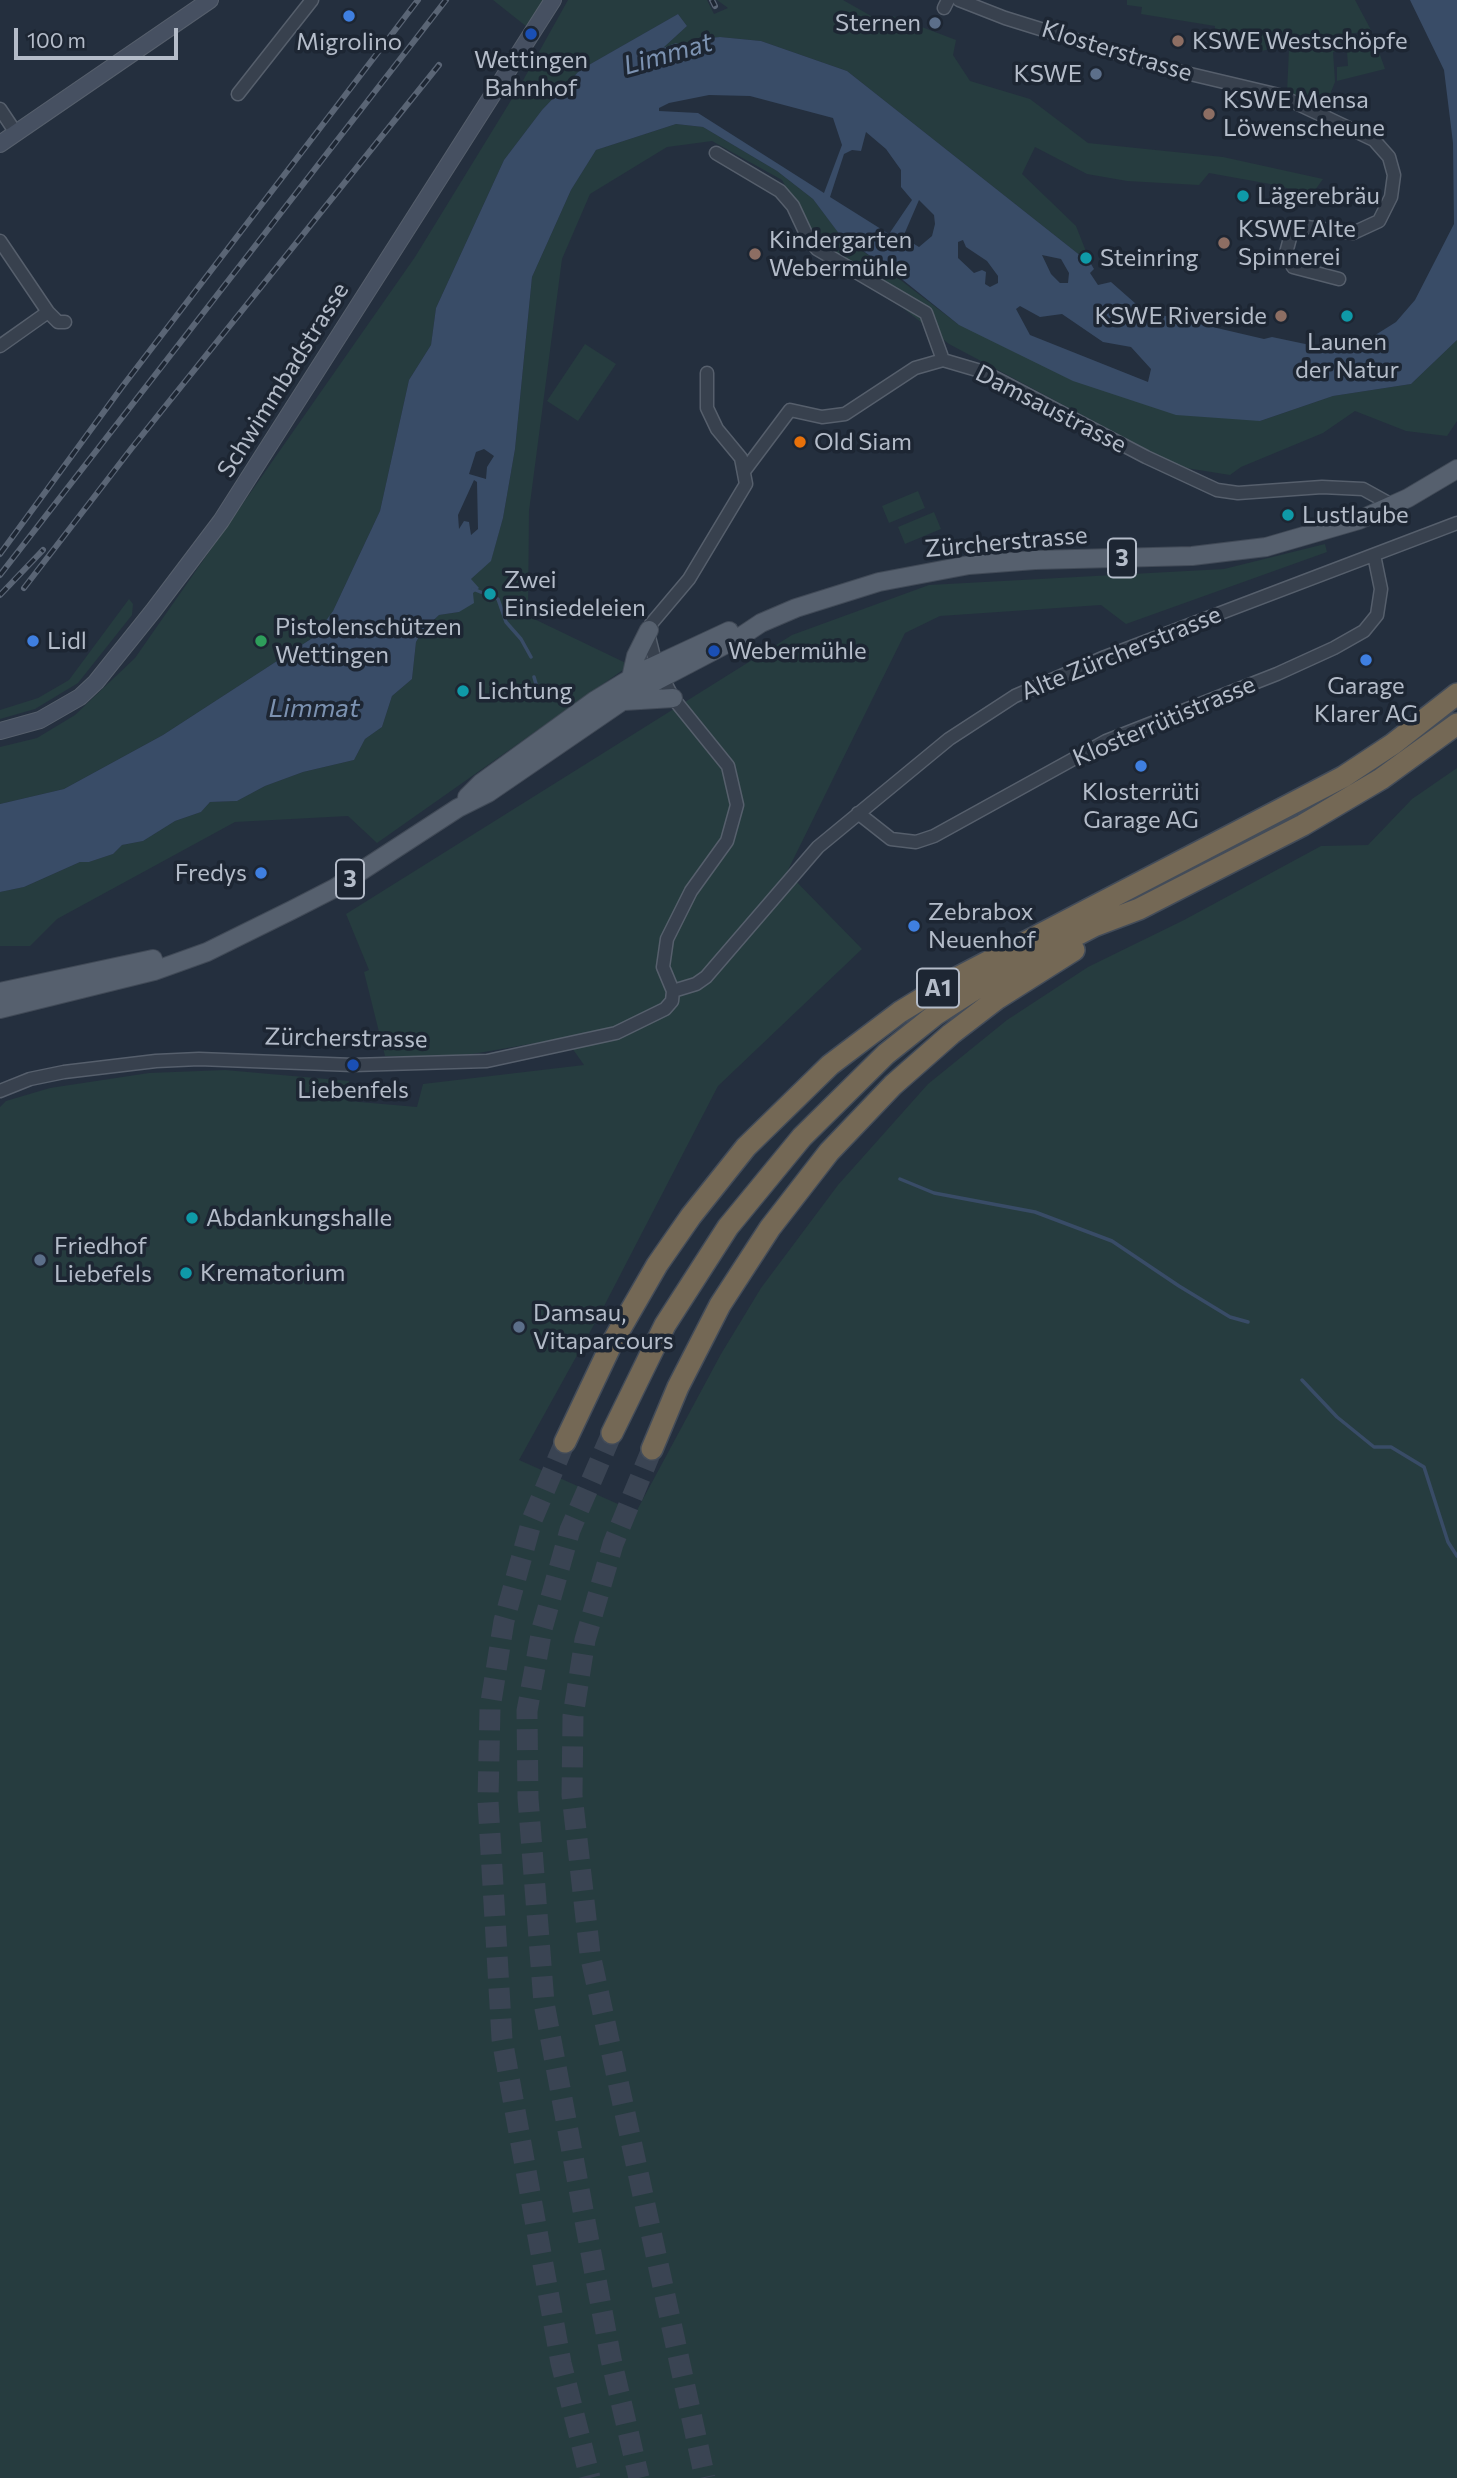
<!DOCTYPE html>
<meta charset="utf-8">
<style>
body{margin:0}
#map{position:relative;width:1457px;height:2478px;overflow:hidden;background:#242f3e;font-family:Commissioner,sans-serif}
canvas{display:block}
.scale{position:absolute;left:14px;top:28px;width:164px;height:32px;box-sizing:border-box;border:4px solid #b4bcc9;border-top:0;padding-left:9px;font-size:21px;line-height:24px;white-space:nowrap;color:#b4bcc9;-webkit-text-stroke:5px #1d2633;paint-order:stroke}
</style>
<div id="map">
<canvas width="1457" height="2478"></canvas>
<div class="scale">100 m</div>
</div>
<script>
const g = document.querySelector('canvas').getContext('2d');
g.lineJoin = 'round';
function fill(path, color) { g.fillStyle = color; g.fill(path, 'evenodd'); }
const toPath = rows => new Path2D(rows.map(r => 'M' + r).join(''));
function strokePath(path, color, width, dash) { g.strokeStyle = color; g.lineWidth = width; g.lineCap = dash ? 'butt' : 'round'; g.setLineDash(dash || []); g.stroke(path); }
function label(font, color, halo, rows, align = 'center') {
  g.font = font + ' Commissioner,sans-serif'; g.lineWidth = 7; g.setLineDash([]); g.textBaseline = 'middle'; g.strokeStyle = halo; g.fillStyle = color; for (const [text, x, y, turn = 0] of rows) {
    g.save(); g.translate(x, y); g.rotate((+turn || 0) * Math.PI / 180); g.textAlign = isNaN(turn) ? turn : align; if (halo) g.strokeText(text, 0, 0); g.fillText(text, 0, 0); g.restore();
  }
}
const green = toPath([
 [493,0,545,0,527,27],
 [568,0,707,0,714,14,728,8,717,0,843,0,887,25,893,16,956,40,953,55,970,81,1030,99,1088,143,1223,157,1323,179,1310,197,1281,186,1209,173,1199,185,1127,181,1087,174,1035,147,1022,174,1076,226,1091,264,847,71,761,41,720,37,701,39,683,47,663,48,687,26,678,14,580,70,542,110,504,160,436,308,431,345,409,380,380,511,333,611,314,637,163,735,64,789,0,804,0,747,37,738,75,715,135,658,415,257,521,84],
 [1127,0,1355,0,1371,30,1261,51,1245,40,1214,34,1215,26,1141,14,1142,7,1127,5],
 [1372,32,1385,69,1337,81,1337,67,1348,66,1347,51,1333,52,1335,82,1324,109,1287,93,1289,49,1334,41,1335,46,1335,40],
 [676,124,703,127,777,171,813,199,838,232,959,325,1260,421,1333,396,1411,384,1457,340,1457,421,1447,436,1406,431,1355,411,1323,433,1241,467,1230,475,1180,467,949,344,813,238,782,180,712,141,667,147,590,194,562,259,529,511,528,616,630,665,377,843,348,816,235,822,57,919,30,946,0,946,0,892,24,887,80,862,89,862,113,854,122,845,143,841,175,821,201,812,210,802,237,801,265,786,303,772,354,760,365,739,382,727,392,696,412,679,416,642,423,630,439,615,459,612,471,579,491,560,503,518,515,449,532,277,571,190,596,150],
 [585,344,616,364,578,421,547,401],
 [918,491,925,508,889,523,882,506],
 [934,512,941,529,905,544,898,527],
 [1325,544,1327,552,1126,624,1101,605,940,616,905,633,787,872,862,949,718,1086,601,1312,519,1460,636,1512,721,1354,761,1288,838,1185,928,1084,1007,1020,1088,967,1184,920,1321,846,1368,845,1412,799,1457,768,1457,2478,0,2478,0,1107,6,1101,50,1088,149,1073,225,1070,349,1081,348,1101,417,1107,423,1084,584,1065,565,1038,461,1056,385,1056,364,972,369,970,346,914,792,635,929,585,1224,569],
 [129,599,133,604,132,615,78,683,35,709,0,719,0,710,38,698,69,680]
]);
const water = toPath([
 [1410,0,1457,0,1457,340,1411,384,1333,396,1260,421,1176,415,1073,381,959,325,893,272,859,248,849,247,813,199,777,171,703,127,676,124,596,150,571,190,532,277,515,449,503,518,491,561,471,579,479,588,473,593,474,603,459,612,439,615,423,630,416,642,412,679,392,696,382,727,365,739,354,760,303,772,265,786,237,801,210,802,201,812,175,821,143,841,122,845,113,854,89,862,80,862,24,887,0,892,0,804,64,789,163,735,314,637,333,611,380,511,409,380,431,345,436,308,504,160,542,110,580,70,678,14,687,26,663,48,676,43,683,47,701,39,720,37,761,41,847,71,1091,264,1094,269,1090,273,1098,285,1111,282,1144,311,1264,339,1272,337,1310,345,1320,349,1369,339,1396,322,1415,300,1454,224,1453,143,1444,70],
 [709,95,750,96,833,118,842,145,824,193,698,113,659,111,659,108,669,103],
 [866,132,886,149,901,170,901,187,912,200,889,234,830,197,844,154,852,150,861,151],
 [919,200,934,215,935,224,932,236,919,247,903,237],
 [963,240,966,247,987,261,998,276,998,283,990,287,985,284,986,272,982,270,974,273,958,258,958,242],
 [1042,255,1061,259,1069,273,1068,283,1060,283,1051,274],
 [1020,306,1040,317,1062,314,1103,342,1131,347,1151,369,1148,382,1030,335,1016,309],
 [484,449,494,456,487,467,486,479,469,474,476,452],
 [474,480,477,482,478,529,471,535,469,522,464,521,459,529,458,515]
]);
const stream = toPath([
 [473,589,498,599,506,622,521,639,531,657],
 [534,677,539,694],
 [900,1179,934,1193,1035,1212,1112,1241,1179,1286,1230,1317,1248,1322],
 [1302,1380,1337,1417,1374,1447,1391,1447,1424,1467,1448,1542,1457,1556]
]);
const highwayTunnel = toPath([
 [612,1433,570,1530,542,1629,527,1711,528,1798,544,2003,611,2359,639,2478],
 [565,1442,532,1520,504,1621,490,1708,488,1801,502,2039,561,2363,590,2478],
 [652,1449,613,1544,585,1640,573,1716,572,1795,590,1954,705,2478]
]);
const street = toPath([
 [959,0,1005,18,1169,69,1279,95,1374,140,1389,157,1394,175,1391,197,1379,221,1353,233,1299,226,1295,227,1290,238,1286,253,1293,267,1339,279],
 [944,8,948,0],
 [238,94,312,0],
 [0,109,16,133],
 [716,153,780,191,793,206,808,238,817,249,926,313,943,360],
 [0,241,48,312,58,322,65,322],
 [0,346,48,312],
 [745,470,790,410,822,417,845,414,915,368,943,360,984,372,1146,457,1217,490,1238,493,1322,487,1363,489,1392,505],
 [858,813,891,839,916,842,934,836,1106,741,1277,674,1334,648,1364,631,1377,615,1381,589,1374,555],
 [673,991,696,984,706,977,818,847,949,739,1015,696,1105,657,1457,523],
 [673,991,663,967,667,939,691,891,727,841,737,805,728,766,673,698,656,665,649,637,651,624,689,579,746,484,741,458,717,429,707,408,707,373],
 [0,1091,30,1079,64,1072,156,1061,199,1059,353,1065,487,1061,616,1033,665,1009,672,1001,673,991]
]);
const secondary = toPath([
 [0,144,210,0],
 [0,731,40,720,80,697,96,682,153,611,221,521,553,0]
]);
const primary = toPath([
 [631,678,636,656,649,630],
 [624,701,673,698],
 [467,797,481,783,594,701,643,671,729,631],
 [0,992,153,959],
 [0,1009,154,971,207,952,292,910,335,888,458,808,488,793,637,691,740,637,761,623,796,608,879,582,969,565,1035,560,1192,556,1266,547,1359,520,1408,498,1457,469]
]);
const highway = toPath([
 [612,1433,665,1325,728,1227,802,1137,886,1054,935,1015,988,981,1094,926,1139,909,1303,825,1381,779,1457,724],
 [565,1442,612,1343,657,1265,691,1216,746,1147,830,1065,900,1012,949,982,1343,777,1393,744,1457,694],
 [652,1449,678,1387,720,1305,770,1228,829,1152,893,1085,951,1034,998,998,1074,950]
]);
const rail = toPath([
 [712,0,715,6],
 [0,554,122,387,418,0],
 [0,575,446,0],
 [24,588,131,449,439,65],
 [0,595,43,550]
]);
const markers = [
 [349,16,7,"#3f7fe0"],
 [935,23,7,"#5c6f8a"],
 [531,34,7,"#1a4fb4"],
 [1178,41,7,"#8d6e63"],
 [1096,74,7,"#5c6f8a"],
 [1209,114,7,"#8d6e63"],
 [1243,196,7,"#0f9aa8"],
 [1224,243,7,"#8d6e63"],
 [755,254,7,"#8d6e63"],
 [1086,258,7,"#0f9aa8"],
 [1281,316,7,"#8d6e63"],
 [1347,316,7,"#0f9aa8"],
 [800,442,7,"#e8710a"],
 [1288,515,7,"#0f9aa8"],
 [490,594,7,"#0f9aa8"],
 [33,641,7,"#3f7fe0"],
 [261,641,7,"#2e9e5b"],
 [714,651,7,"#1a4fb4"],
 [1366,660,7,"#3f7fe0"],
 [463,691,7,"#0f9aa8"],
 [1141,766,7,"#3f7fe0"],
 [261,873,7,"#3f7fe0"],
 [914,926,7,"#3f7fe0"],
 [353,1065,7,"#1a4fb4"],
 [192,1218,7,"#0f9aa8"],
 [40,1260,7,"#5c6f8a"],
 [186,1273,7,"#0f9aa8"],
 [519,1327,7,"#5c6f8a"]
];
const shields = [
 [1122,558,28],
 [350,879,28],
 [938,988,42]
];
const shieldNames = [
 ["3",1122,558],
 ["3",350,879],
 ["A1",938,988]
];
const poiNames = [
 ["Sternen",921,23,"right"],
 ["KSWE Westschöpfe",1192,41],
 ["Migrolino",349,42,"center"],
 ["Wettingen",531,60,"center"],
 ["Bahnhof",531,88,"center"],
 ["KSWE",1082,74,"right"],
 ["KSWE Mensa",1223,100],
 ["Löwenscheune",1223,128],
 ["Lägerebräu",1257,196],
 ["KSWE Alte",1238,229],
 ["Spinnerei",1238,257],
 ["Kindergarten",769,240],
 ["Webermühle",769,268],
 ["Steinring",1100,258],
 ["KSWE Riverside",1267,316,"right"],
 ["Launen",1347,342,"center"],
 ["der Natur",1347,370,"center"],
 ["Old Siam",814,442],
 ["Lustlaube",1302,515],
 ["Zwei",504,580],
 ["Einsiedeleien",504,608],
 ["Pistolenschützen",275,627],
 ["Wettingen",275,655],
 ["Lidl",47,641],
 ["Webermühle",728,651],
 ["Garage",1366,686,"center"],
 ["Klarer AG",1366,714,"center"],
 ["Lichtung",477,691],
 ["Klosterrüti",1141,792,"center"],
 ["Garage AG",1141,820,"center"],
 ["Fredys",247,873,"right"],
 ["Zebrabox",928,912],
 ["Neuenhof",928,940],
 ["Liebenfels",353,1090,"center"],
 ["Abdankungshalle",206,1218],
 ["Friedhof",54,1246],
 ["Liebefels",54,1274],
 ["Krematorium",200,1273],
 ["Damsau,",533,1313],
 ["Vitaparcours",533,1341]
];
const streetNames = [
 ["Klosterstrasse",1117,51,17],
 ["Schwimmbadstrasse",283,380,-58],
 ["Damsaustrasse",1051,409,27],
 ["Zürcherstrasse",1006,542,-5],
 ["Alte Zürcherstrasse",1121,653,-22],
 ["Klosterrütistrasse",1164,721,-23],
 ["Zürcherstrasse",346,1038,1]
];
const waterNames = [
 ["Limmat",668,54,-16],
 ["Limmat",314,708]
];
fill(green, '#263c3f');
fill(water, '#394c67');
strokePath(stream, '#394c67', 3.5);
strokePath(highwayTunnel, '#3a4453', 21, [21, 10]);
strokePath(street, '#565f6c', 15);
strokePath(secondary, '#565f6c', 18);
strokePath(primary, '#414a57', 20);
strokePath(highway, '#434c59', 24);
strokePath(street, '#38414e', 12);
strokePath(secondary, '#465061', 16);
strokePath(primary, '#56606e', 18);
strokePath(highway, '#746855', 21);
strokePath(rail, '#5a6575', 6);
strokePath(rail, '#1d2633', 3.5, [10]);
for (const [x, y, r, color] of markers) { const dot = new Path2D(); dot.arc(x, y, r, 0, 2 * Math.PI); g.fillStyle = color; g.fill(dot); strokePath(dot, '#1d2633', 2.5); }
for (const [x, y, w] of shields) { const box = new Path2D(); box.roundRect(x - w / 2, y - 19.5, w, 39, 5); g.fillStyle = '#1d2633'; g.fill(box); strokePath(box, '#b4bcc9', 2); }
label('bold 23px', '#b4bcc9', null, shieldNames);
label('24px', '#b4bcc9', '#1d2633', poiNames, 'left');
label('24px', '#b4bcc9', '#1d2633', streetNames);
label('italic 26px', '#7c92b1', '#1d2633', waterNames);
</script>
